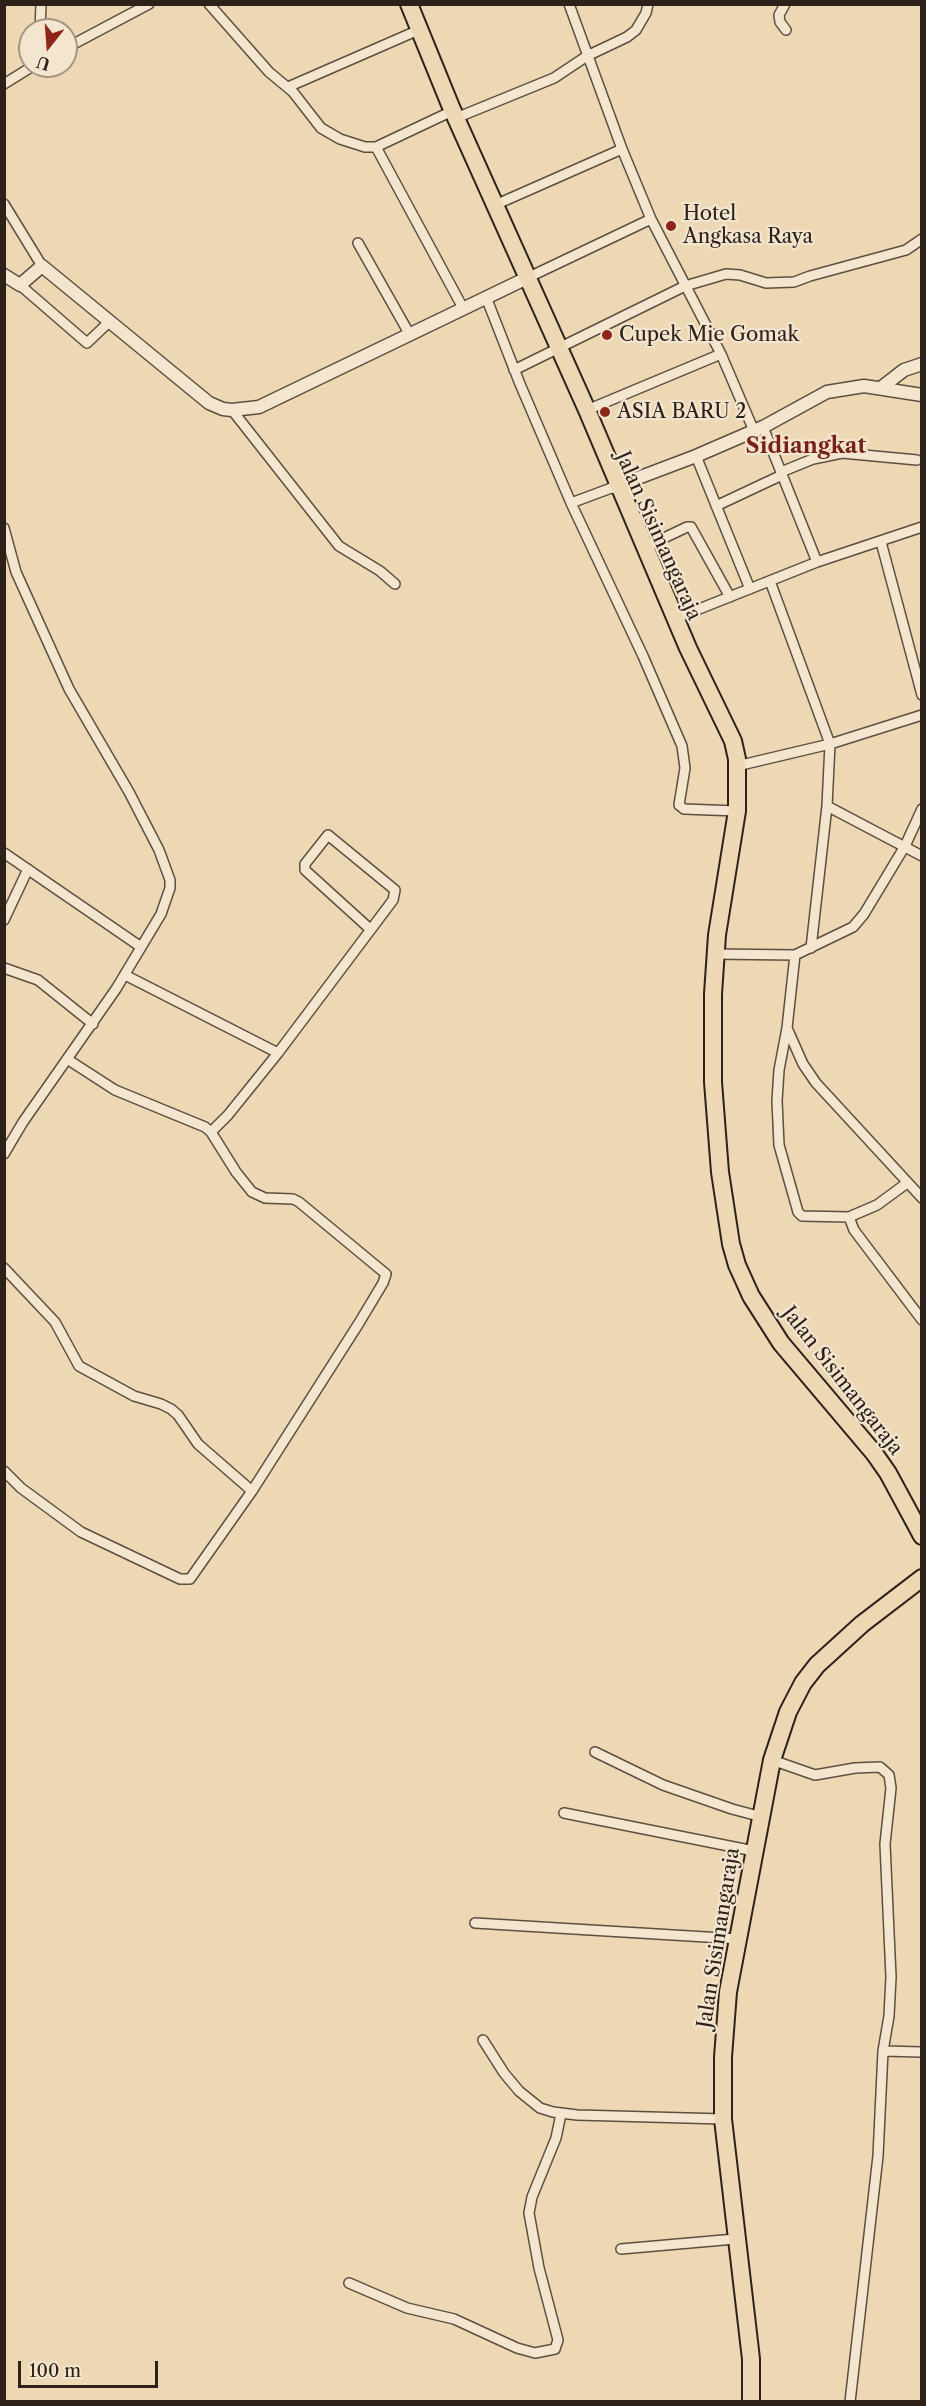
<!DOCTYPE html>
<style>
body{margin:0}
#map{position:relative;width:926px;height:2406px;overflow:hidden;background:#eed7b3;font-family:"Libre Caslon Text",serif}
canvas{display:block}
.frame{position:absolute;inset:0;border:6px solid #2d221a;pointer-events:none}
.north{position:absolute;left:18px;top:18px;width:60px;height:60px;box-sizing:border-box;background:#f4e5ce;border:2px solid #a49786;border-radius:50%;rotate:197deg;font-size:16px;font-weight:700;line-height:24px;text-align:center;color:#2d221a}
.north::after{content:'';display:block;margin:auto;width:21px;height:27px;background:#8f2418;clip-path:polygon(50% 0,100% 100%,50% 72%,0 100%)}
.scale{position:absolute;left:18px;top:2361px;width:140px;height:27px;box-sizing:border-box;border:3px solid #2d221a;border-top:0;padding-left:8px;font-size:18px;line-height:21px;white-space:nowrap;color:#2d221a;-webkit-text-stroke:4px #f4e5ce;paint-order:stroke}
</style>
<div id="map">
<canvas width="926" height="2406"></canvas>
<div class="frame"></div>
<div class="north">U</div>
<div class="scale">100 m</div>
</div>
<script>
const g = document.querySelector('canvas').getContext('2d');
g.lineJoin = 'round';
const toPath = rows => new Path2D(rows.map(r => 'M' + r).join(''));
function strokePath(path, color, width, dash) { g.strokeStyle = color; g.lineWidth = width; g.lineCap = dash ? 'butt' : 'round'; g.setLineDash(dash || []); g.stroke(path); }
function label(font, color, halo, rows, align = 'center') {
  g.font = font + ' "Libre Caslon Text",serif'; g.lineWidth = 4.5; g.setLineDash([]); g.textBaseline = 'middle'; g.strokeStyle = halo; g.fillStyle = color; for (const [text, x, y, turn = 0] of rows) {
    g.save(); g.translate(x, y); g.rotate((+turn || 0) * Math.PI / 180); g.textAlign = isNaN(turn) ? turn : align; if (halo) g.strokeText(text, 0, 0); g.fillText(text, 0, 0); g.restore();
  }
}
const minor = toPath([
 [209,4,269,72,293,92,321,128,340,139,365,147,376,147,448,113],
 [569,4,622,149,651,219,721,354,754,431],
 [785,4,779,15,780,22,786,30],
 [40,30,41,4],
 [66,48,149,4],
 [4,84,33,66],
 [288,87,414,32],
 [456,118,554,78,587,56,627,37,636,30,646,13,648,4],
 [376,147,463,308],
 [4,204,42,266],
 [495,205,622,149],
 [358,243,410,335],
 [527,278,651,219],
 [20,285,87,343,109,322],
 [486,297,520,384,571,503,643,656,682,746,685,768,679,805,684,809,737,811],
 [514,370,685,286,726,274,740,275,766,283,794,282,810,276,906,250,922,239],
 [232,410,339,546,380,571,395,584],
 [587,410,721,354],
 [763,427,817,562],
 [696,456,750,589],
 [781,472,813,459,842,453,917,460],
 [571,503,614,487],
 [716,506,782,475],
 [4,528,16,572,69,689,129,792,159,850,170,880,170,888,161,914,116,989,23,1122,4,1154],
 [881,542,922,695],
 [645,547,687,527,691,527,730,597],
 [770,581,830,744,827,806,811,948],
 [674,619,817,562,922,527],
 [737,766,830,744,922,715],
 [827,806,922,856],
 [4,853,141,947],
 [4,920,28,869],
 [714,954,795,955,853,927,864,914,905,846,922,809],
 [795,955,787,1028,803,1064,816,1083,922,1198],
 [4,968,38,980,93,1024],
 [125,975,278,1053],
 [787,1028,779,1070,777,1101,779,1145,798,1212,802,1216,849,1217,877,1205,907,1183],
 [211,1132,228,1115,278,1053,393,900,395,890,328,835,305,864,305,870,370,929],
 [849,1217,854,1230,922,1320],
 [4,1268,55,1322,79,1366,134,1396,161,1404,171,1409,178,1415,198,1444,252,1491],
 [4,1471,21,1488,81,1532,180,1579,190,1579,252,1491,359,1323,383,1283,386,1274,299,1202,293,1199,265,1198,252,1192,236,1172,211,1132,205,1127,115,1090,67,1059],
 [595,1752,663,1785,732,1809,762,1817],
 [772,1760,815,1775,855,1768,880,1767,889,1775,891,1788,885,1844,891,1977,889,2016,883,2051,878,2156,850,2402],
 [564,1813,754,1851],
 [475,1923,739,1939],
 [483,2040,504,2073,519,2091,540,2108,553,2112,577,2115,723,2119],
 [883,2051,922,2052],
 [621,2249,735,2239],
 [349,2283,407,2308,454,2319,517,2348,535,2353,555,2349,558,2340,539,2268,529,2213,532,2197,556,2138,561,2114]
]);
const tertiary = toPath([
 [4,275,20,285,42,266,209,403,223,409,232,410,259,407,527,278],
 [882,387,904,370,922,364],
 [614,487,696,456,763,427,827,392,864,386,922,395]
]);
const trunk = toPath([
 [409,4,451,107,587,410,688,648,733,741,737,759,737,811,717,935,713,994,713,1082,720,1172,731,1244,737,1265,751,1296,781,1343,874,1453,888,1473,922,1536],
 [751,2402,751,2359,723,2119,723,2057,728,1992,772,1760,788,1712,803,1683,817,1665,862,1624,922,1578]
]);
const markers = [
 [671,226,6,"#8f2418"],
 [607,335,6,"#8f2418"],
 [605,412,6,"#8f2418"]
];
const poiNames = [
 ["Hotel",683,214],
 ["Angkasa Raya",683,237],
 ["Cupek Mie Gomak",619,335],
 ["ASIA BARU 2",617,412]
];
const streetNames = [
 ["Jalan Sisimangaraja",658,536,66],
 ["Jalan Sisimangaraja",842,1381,52],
 ["Jalan Sisimangaraja",719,1938,-81]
];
const quarterNames = [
 ["Sidiangkat",806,447]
];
strokePath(minor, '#5d4f40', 12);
strokePath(tertiary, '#5d4f40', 15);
strokePath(trunk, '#2d221a', 20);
strokePath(minor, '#f4e5ce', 9);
strokePath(tertiary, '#f4e5ce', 12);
strokePath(trunk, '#eed7b3', 16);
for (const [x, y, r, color] of markers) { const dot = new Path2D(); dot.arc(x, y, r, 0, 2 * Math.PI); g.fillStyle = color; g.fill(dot); strokePath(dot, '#f4e5ce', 2); }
label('20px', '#2d221a', '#f4e5ce', poiNames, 'left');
label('20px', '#2d221a', '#f4e5ce', streetNames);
label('bold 22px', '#7a1f14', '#f4e5ce', quarterNames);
</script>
